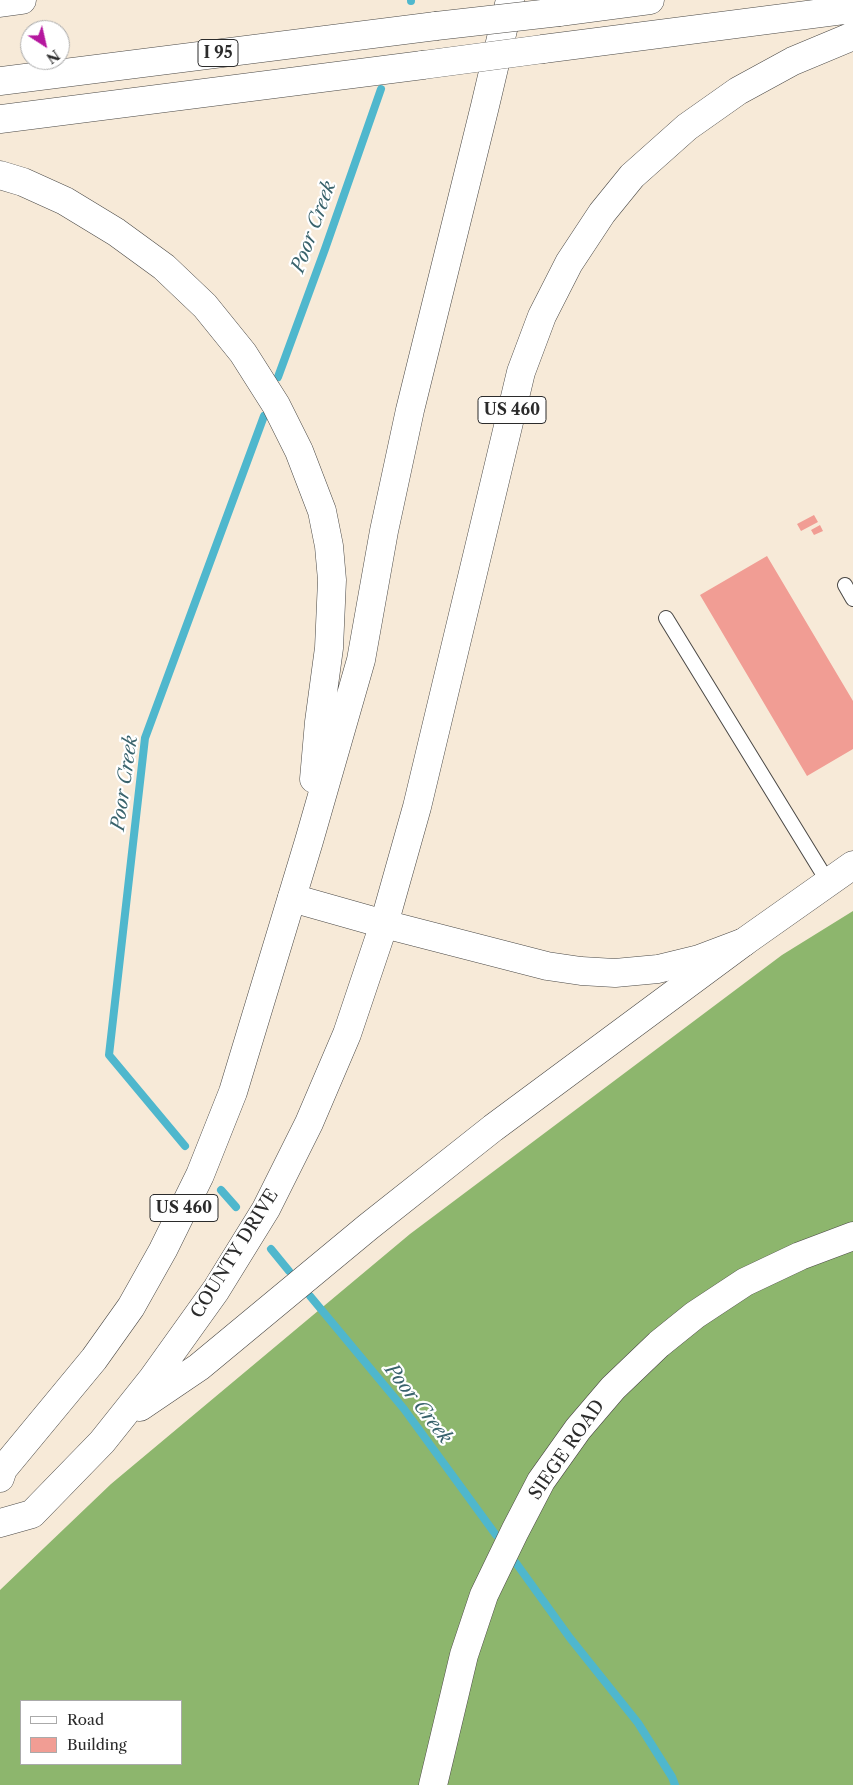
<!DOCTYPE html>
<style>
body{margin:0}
#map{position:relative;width:853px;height:1785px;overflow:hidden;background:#f7ead8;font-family:"Libre Caslon Text",serif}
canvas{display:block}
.legend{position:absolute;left:20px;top:1700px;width:162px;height:65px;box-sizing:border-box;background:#fff;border:1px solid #aaa;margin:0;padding:6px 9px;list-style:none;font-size:15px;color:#2b2b2b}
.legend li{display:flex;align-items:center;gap:10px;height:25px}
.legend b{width:25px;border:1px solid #aaa}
.north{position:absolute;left:20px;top:20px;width:50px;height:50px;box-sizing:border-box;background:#fff;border:1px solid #aaa;border-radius:50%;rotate:145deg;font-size:14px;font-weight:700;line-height:20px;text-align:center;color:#2b2b2b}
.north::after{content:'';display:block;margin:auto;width:18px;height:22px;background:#b5179e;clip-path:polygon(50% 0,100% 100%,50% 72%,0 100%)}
</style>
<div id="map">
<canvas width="853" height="1785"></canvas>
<ul class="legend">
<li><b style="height:6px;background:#fff"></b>Road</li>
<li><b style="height:14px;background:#f19d94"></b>Building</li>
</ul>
<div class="north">N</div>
</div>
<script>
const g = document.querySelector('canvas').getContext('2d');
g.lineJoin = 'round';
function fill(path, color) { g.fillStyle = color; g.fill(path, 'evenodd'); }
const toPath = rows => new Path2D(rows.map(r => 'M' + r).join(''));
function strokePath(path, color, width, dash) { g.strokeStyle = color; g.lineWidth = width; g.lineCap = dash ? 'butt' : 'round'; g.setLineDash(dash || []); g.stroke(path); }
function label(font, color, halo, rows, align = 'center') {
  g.font = font + ' "Libre Caslon Text",serif'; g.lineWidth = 4.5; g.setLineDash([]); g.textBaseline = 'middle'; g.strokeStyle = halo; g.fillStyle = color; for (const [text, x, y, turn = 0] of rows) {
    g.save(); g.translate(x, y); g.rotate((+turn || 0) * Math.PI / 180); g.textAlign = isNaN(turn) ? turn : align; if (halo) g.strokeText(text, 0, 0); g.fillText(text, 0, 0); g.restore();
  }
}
const forest = toPath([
 [853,911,853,1785,0,1785,0,1590,111,1484,410,1234,782,955],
 [21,1701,181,1701,181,1764,21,1764]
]);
const stream = toPath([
 [411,1,411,0],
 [278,377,325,249,381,89],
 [185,1146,109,1055,145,738,264,416],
 [221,1190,236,1207],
 [271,1249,289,1271],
 [310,1296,404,1409,496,1535],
 [516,1563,570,1638,638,1723,672,1777,675,1785]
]);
const building = toPath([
 [814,515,818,522,801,531,797,524],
 [820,525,823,531,814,535,811,530],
 [767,556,853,701,853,749,807,776,700,595]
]);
const lane = toPath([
 [845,585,853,599],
 [666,618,828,882]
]);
const street = toPath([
 [433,1785,464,1655,484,1595,515,1531,541,1481,578,1429,613,1388,659,1344,695,1315,745,1282,800,1256,853,1236]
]);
const secondary = toPath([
 [292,898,384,924,547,966,581,971,615,973,658,969,699,959,744,942,853,865]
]);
const highway = toPath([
 [0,3,22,0],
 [559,12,650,0],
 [543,49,853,9],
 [0,81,436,26],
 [0,119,423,65],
 [0,175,23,182,65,201,116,232,164,267,205,306,243,353,276,405,299,451,322,511,329,546,332,580,329,648,319,722,314,779],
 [140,1407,199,1367,368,1227,493,1128,744,942],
 [0,1478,3,1469,94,1359,131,1307,163,1250,200,1175,233,1092,309,841,361,660,384,531,410,410,485,106,510,0],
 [0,1523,32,1514,102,1442,153,1378,216,1290,266,1209,309,1123,347,1034,384,924,417,807,521,372,542,316,569,263,602,213,632,176,687,127,738,91,793,61,853,36]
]);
const highwayBridge = toPath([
 [436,26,559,12],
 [423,65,543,49]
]);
const shields = [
 [218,53,40],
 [512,410,68],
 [184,1208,68]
];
const shieldNames = [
 ["I 95",218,53],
 ["US 460",512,410],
 ["US 460",184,1208]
];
const streetNames = [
 ["COUNTY DRIVE",235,1254,-58],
 ["SIEGE ROAD",567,1450,-55]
];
const waterNames = [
 ["Poor Creek",314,227,-70],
 ["Poor Creek",125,783,-82],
 ["Poor Creek",418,1404,52]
];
fill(forest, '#8db66d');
strokePath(stream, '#4fb7cd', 8);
fill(building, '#f19d94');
strokePath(lane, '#4a4845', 16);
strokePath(street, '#4a4845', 29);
strokePath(secondary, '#4a4845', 29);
strokePath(highway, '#4a4845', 29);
strokePath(lane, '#fff', 14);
strokePath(street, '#fff', 28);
strokePath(secondary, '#fff', 28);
strokePath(highway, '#fff', 28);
strokePath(highwayBridge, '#4a4845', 29, []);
strokePath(highwayBridge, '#fff', 28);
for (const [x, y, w] of shields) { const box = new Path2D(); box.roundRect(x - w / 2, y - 13.5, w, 27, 4); g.fillStyle = '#fff'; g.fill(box); strokePath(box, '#2b2b2b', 1); }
label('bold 16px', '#2b2b2b', null, shieldNames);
label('18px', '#2b2b2b', '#fff', streetNames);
label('italic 19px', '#39636c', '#fff', waterNames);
</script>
